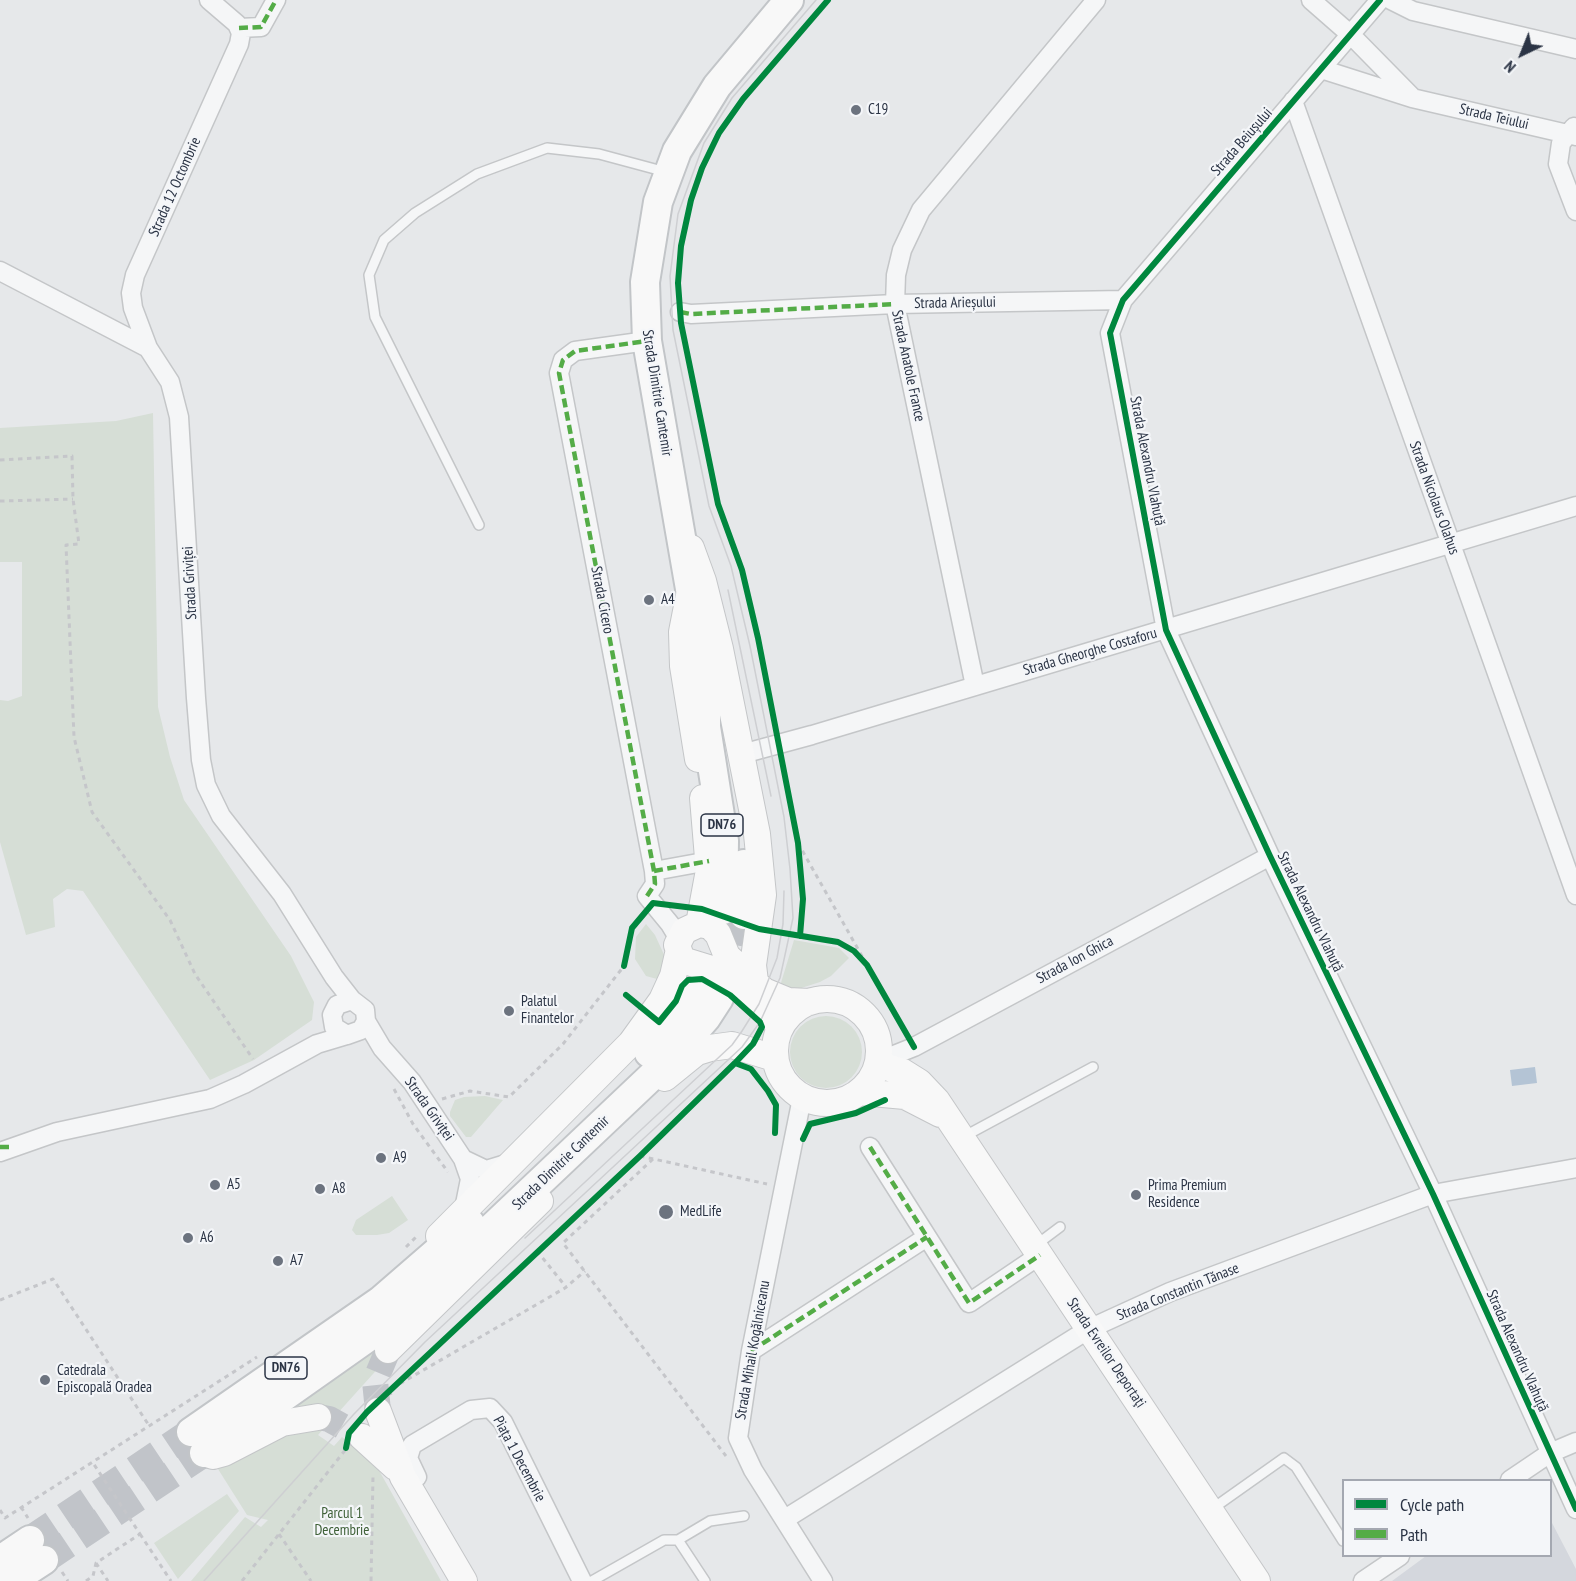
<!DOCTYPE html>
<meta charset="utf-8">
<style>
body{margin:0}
#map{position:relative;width:1576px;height:1581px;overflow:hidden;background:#e6e8ea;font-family:"PT Sans Narrow",sans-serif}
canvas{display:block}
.legend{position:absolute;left:1342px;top:1479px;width:210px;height:78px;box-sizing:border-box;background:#f4f6f9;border:2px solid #a4a8b1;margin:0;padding:8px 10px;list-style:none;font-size:18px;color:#2b3445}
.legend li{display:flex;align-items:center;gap:12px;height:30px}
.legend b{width:30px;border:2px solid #a4a8b1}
.north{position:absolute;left:1492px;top:24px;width:60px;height:60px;-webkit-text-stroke:4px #f4f6f9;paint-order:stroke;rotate:223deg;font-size:16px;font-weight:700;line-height:24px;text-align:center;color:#2b3445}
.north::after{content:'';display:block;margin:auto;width:21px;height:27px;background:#2b3445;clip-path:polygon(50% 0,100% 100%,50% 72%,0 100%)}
</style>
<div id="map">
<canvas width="1576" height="1581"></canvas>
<ul class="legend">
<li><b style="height:8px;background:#00873e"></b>Cycle path</li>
<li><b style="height:8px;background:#54ac47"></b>Path</li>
</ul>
<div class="north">N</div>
</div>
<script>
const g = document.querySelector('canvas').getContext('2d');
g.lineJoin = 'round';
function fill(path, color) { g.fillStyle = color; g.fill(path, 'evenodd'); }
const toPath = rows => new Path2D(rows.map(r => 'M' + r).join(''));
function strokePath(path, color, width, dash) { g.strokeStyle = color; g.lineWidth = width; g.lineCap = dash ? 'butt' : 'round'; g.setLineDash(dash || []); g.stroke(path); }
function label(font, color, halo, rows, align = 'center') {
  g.font = font + ' "PT Sans Narrow",sans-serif'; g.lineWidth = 4.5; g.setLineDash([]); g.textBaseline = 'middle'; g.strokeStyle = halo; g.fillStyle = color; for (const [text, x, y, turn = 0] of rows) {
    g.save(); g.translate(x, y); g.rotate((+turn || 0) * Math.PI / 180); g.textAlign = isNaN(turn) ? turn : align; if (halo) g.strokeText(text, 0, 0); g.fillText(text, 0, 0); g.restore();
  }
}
const built = toPath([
 [1551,1521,1576,1569,1576,1581,1392,1581,1426,1556,1550,1556]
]);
const green = toPath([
 [153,413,158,707,170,757,184,800,291,956,314,1002,312,1020,254,1060,210,1080,83,891,67,889,53,899,55,927,26,935,0,842,0,700,8,701,22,696,22,562,0,562,0,428,116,421],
 [646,924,655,935,666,959,662,976,657,979,646,976,635,959,636,937],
 [794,940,839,948,849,958,831,976,820,982,795,990,780,986],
 '790 1052a36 36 0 1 1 72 0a36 36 0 1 1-72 0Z',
 [485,1096,503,1100,471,1137,466,1137,450,1116,450,1112,455,1100,464,1097],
 [392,1196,408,1220,389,1233,377,1235,356,1235,352,1230,356,1220],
 [378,1342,391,1354,318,1435,334,1446,342,1437,376,1465,441,1581,191,1581,245,1517,261,1527,268,1520,247,1515,218,1469,267,1437,294,1410,288,1404],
 [227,1494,239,1511,178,1579,154,1543]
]);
const water = toPath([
 [1535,1067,1537,1083,1512,1086,1510,1070]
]);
const secondaryTunnel = toPath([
 [378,1411,375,1381,388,1350],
 [318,1417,329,1419,362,1437]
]);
const primaryTunnel = toPath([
 [724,985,738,950,744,915],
 [30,1540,191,1432],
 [44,1560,204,1453]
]);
const path = toPath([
 [0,460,72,456,73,499,79,544,66,545,74,737,92,812,170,920,195,974,253,1059],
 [0,501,73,499],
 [798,843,867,965],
 [394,1089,413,1124,448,1172],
 [442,1099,470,1091,509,1097,563,1044,624,966],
 [640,1156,767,1184],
 [653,1159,563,1243,726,1456],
 [406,1247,418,1235],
 [537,1251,566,1287],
 [0,1300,53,1279,150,1427],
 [391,1395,389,1390,565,1288,585,1271],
 [21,1507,28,1518],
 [0,1510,5,1518,257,1357],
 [140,1534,171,1581],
 [279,1534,311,1581],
 [96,1563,108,1581],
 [62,1572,68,1581],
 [86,1581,93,1576,96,1563,140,1534,93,1463],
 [242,1581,346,1449],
 [371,1581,373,1476]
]);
const lane = toPath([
 [479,525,375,317,369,275,384,240,415,213,477,174,547,148,599,154,666,172],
 [963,1137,1093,1067],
 [1036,1245,1060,1227],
 [1212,1509,1284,1458,1296,1467,1343,1541],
 [678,1540,705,1581],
 [592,1581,664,1540,678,1540,710,1521,744,1516]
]);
const street = toPath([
 [209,0,237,24,241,33,239,44,135,275,131,293,133,308,148,348,170,382,179,417,196,698,201,760,206,785,221,816,282,894,334,977,352,1000,365,1010,366,1021,361,1030,347,1035,334,1027,332,1015,337,1005,352,1000],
 [1311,0,1351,35,1411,96],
 [1380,0,1123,300,1110,333,1166,630,1270,856,1433,1194,1576,1509],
 [1391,0,1413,11,1576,49],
 [239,28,261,27,276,0],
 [1321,69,1412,98,1576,136],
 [1293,101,1576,895],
 [1574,127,1561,143,1558,164,1576,211],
 [0,271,148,348],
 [680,312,691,314,895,304,1123,300],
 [647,341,575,351,563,360,559,373,654,871,655,884,647,896,670,924,679,939],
 [975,686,895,304,896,275,902,250,921,210,1096,0],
 [742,754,812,735,1576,506],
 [654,871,709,861],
 [366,1021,382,1048,412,1082,463,1159,470,1179,464,1209],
 [879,1061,914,1047,1270,856],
 [802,1098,751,1351,738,1438,753,1470,823,1581],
 [870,1147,969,1303,1040,1255],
 [0,1152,57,1132,210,1099,244,1084,317,1044,347,1035],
 [463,1159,486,1170,509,1163],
 [751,1351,927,1237],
 [417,1477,408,1458,412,1445,471,1410,490,1408,503,1422,582,1581],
 [1510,1480,1550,1453,1576,1442],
 [785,1519,1089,1329,1170,1292,1433,1194,1576,1168],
 [1363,1581,1400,1556]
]);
const secondary = toPath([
 [691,548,703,581,720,649,757,834,763,895,753,965,755,982],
 [689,596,682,632,683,666,698,759],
 [699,924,709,870,703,798],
 '775 1051a52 52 0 1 1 104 0a52 52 0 1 1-104 0Z',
 [781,1026,721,972,682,960,677,945,684,931,699,924,710,926,718,934,727,956,764,991,788,1001,810,1002],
 [879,1065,903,1072,919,1082,937,1101,1257,1581],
 [665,1078,697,1052,710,1048,732,1045,774,1058],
 [861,1092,905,1096,940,1114],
 [439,1236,631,1043,662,1000,673,976,678,954],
 [388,1350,540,1201],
 [378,1411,403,1477,464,1581],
 [362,1437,395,1467],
 [204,1453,213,1456,224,1453,282,1423,318,1417]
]);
const primary = toPath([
 [744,864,744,915],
 [723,910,724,841,706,727,706,681,647,341,645,282,658,202,677,151,717,86,789,0],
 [649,1053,672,1029,698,989],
 [191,1432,380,1301,470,1223],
 [204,1453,367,1338,428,1288,672,1057,706,1018,719,998],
 [0,1560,30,1540],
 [12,1581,44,1560]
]);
const tram = toPath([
 [728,590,771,796],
 [525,1238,732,1045,742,1031,759,1004,777,958,783,924,784,891],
 [204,1581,354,1414,425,1342,742,1047,760,1022,780,978,793,918,790,869,784,817,750,646,731,566,709,506,673,330,670,276,678,214,704,143,732,98,816,0]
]);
const quiet = toPath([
 [239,28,261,27,276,0],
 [680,312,691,314,895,304],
 [654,871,709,861],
 [647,896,655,884,654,871,559,373,563,360,575,351,647,341],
 [0,1147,10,1147],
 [870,1147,969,1303,1040,1255],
 [751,1351,927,1237]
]);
const cycleway = toPath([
 [1380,0,1123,300,1110,333,1166,630,1270,856,1433,1194,1576,1509],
 [800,936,803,899,798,843,758,638,742,570,718,504,681,323,678,283,681,246,691,200,702,168,719,133,743,99,828,0],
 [624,966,632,928,653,903,702,909,759,929,838,942,854,951,867,965,914,1047],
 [735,1063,751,1069,768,1091,776,1105,775,1133],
 [803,1139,810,1124,856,1113,885,1100],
 [346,1448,349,1433,367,1412,640,1156,735,1063,753,1044,762,1027,760,1022,730,995,702,979,688,980,682,986,676,1001,659,1022,626,995]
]);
const markers = [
 [856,110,6,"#6c737f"],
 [649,600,6,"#6c737f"],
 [509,1011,6,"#6c737f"],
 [381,1158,6,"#6c737f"],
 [215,1185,6,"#6c737f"],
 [320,1189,6,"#6c737f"],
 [1136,1195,6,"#6c737f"],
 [666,1212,8,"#6c737f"],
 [188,1238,6,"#6c737f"],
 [278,1261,6,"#6c737f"],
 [45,1380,6,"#6c737f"]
];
const shields = [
 [722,825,42],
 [286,1368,42]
];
const shieldNames = [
 ["DN76",722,825],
 ["DN76",286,1368]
];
const poiNames = [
 ["C19",868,110],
 ["A4",661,600],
 ["Palatul",521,1002],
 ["Finantelor",521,1019],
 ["A9",393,1158],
 ["A5",227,1185],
 ["Prima Premium",1148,1186],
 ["Residence",1148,1203],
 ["A8",332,1189],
 ["MedLife",680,1212],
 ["A6",200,1238],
 ["A7",290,1261],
 ["Catedrala",57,1371],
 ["Episcopală Oradea",57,1388]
];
const streetNames = [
 ["Strada Teiului",1494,117,13],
 ["Strada Beiușului",1242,142,-49],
 ["Strada 12 Octombrie",175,187,-66],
 ["Strada Arieșului",955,303,-1],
 ["Strada Anatole France",908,366,78],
 ["Strada Dimitrie Cantemir",657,393,81],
 ["Strada Alexandru Vlahuță",1147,461,79],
 ["Strada Nicolaus Olahus",1434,498,70],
 ["Strada Griviței",190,583,-93],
 ["Strada Cicero",602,600,79],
 ["Strada Gheorghe Costaforu",1090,652,-16],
 ["Strada Alexandru Vlahuță",1310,912,64],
 ["Strada Ion Ghica",1075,960,-28],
 ["Strada Griviței",429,1109,55],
 ["Strada Dimitrie Cantemir",561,1163,-44],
 ["Strada Constantin Tănase",1178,1292,-22],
 ["Strada Mihail Kogălniceanu",753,1350,-80],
 ["Strada Alexandru Vlahuță",1517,1351,66],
 ["Strada Evreilor Deportaţi",1106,1353,56],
 ["Piața 1 Decembrie",519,1459,62]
];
const parkNames = [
 ["Parcul 1",342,1514],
 ["Decembrie",342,1531]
];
fill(built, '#d4d7dd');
fill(green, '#d6ded6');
fill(water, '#b4c4d5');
strokePath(secondaryTunnel, '#c1c4c9', 26, [26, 13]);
strokePath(primaryTunnel, '#c1c4c9', 28, [28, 14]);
strokePath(lane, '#c4c6c8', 12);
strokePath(street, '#c4c6c8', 21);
strokePath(secondary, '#c4c6c8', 28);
strokePath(primary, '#c2c5c8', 32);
strokePath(path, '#c5c6ca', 3, [4.5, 4.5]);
strokePath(lane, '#f5f6f7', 9);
strokePath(street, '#f5f6f7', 18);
strokePath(secondary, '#f8f8f8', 26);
strokePath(primary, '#f8f8f8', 28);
strokePath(tram, '#cecfd2', 1.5);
strokePath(quiet, '#54ac47', 4.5, [9, 4.5]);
strokePath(cycleway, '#00873e', 6);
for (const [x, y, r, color] of markers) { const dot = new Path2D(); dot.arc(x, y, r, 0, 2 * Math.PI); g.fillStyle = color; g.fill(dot); strokePath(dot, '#f4f6f9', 2); }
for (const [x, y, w] of shields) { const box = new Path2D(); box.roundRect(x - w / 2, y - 11, w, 22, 4.5); g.fillStyle = '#f4f6f9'; g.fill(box); strokePath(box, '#2b3445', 1.5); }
label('bold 14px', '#2b3445', null, shieldNames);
label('15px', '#2b3445', '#f4f6f9', poiNames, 'left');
label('15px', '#2b3445', '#f4f6f9', streetNames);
label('15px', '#3f6138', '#f4f6f9', parkNames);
</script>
